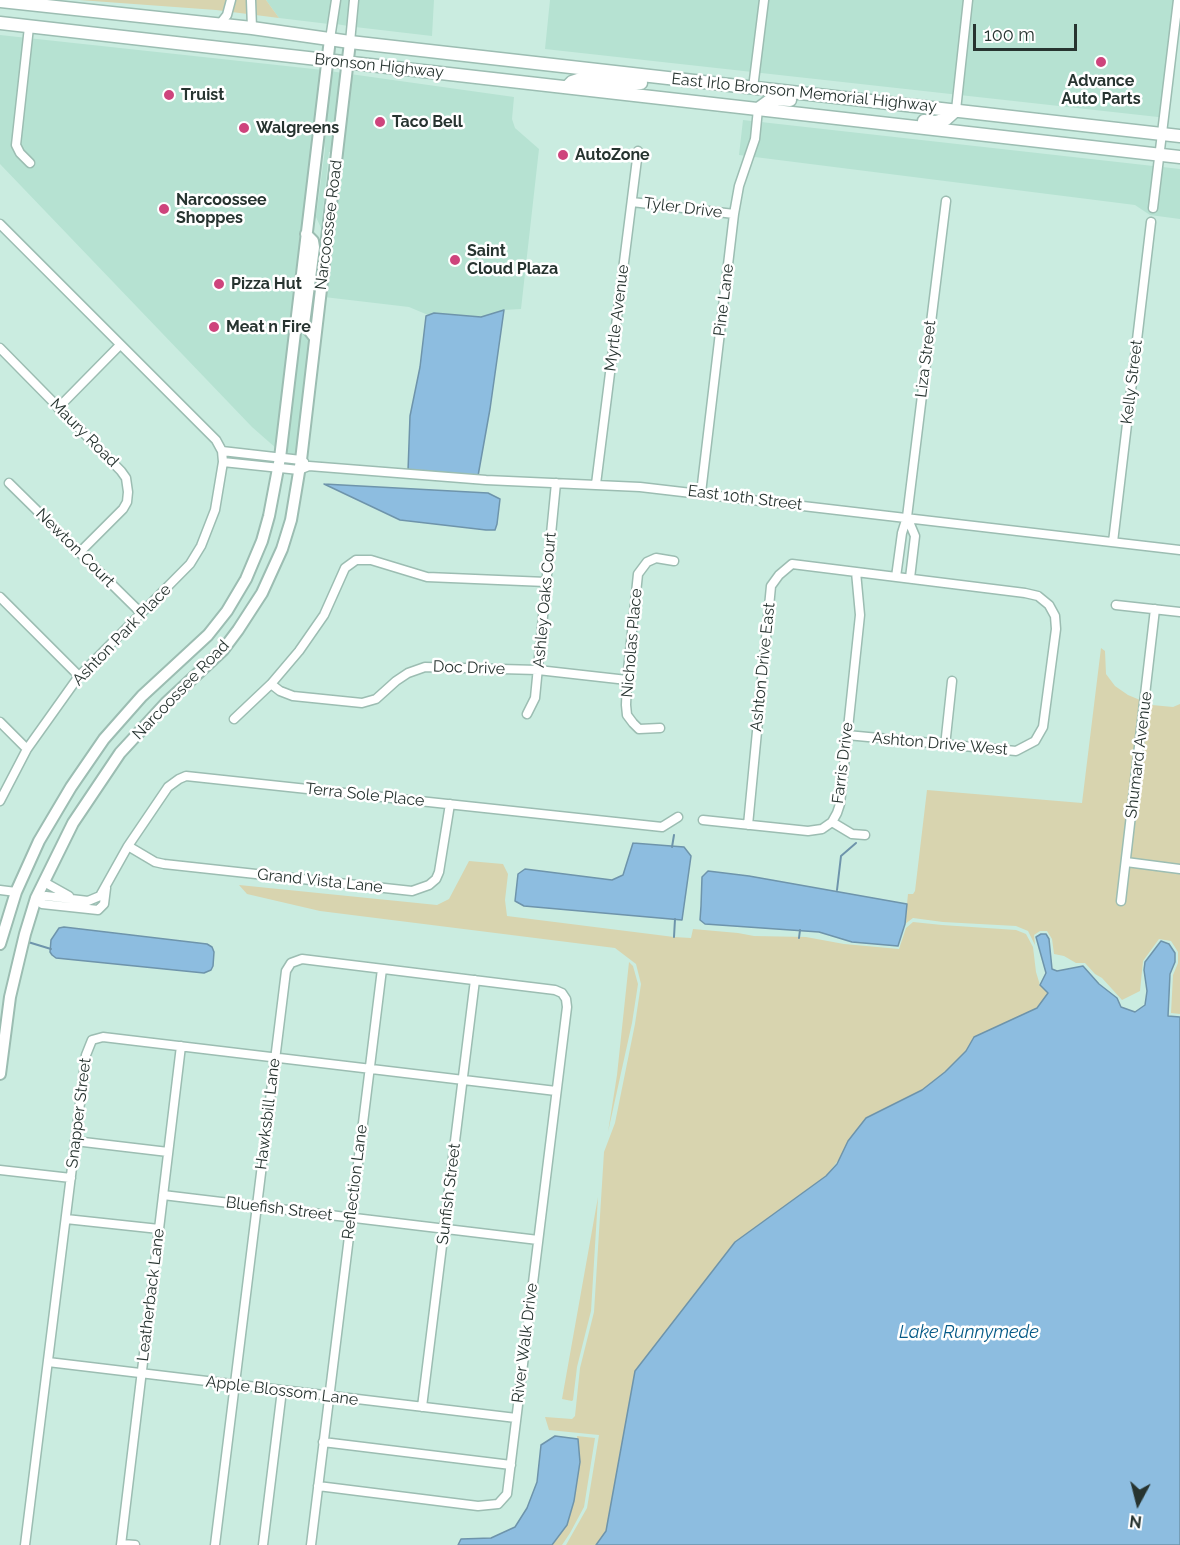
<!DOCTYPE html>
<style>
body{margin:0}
#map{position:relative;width:1180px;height:1545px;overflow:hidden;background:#caece0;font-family:Raleway,sans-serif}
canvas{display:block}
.north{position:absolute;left:1108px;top:1473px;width:60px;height:60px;-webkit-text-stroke:4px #fff;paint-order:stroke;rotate:187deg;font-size:16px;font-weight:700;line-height:24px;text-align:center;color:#273430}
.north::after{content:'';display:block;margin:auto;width:21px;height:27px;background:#273430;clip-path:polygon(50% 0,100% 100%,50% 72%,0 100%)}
.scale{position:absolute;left:973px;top:24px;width:104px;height:27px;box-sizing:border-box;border:3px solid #273430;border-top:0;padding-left:8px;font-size:18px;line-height:21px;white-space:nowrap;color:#273430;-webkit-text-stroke:4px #fff;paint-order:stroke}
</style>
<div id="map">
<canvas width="1180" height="1545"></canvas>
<div class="north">N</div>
<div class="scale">100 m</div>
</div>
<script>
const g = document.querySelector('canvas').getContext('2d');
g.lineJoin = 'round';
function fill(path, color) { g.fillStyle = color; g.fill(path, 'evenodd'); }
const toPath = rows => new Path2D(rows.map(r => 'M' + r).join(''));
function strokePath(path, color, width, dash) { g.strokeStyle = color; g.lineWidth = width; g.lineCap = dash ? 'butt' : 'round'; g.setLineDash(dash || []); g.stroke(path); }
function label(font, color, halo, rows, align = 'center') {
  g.font = font + ' Raleway,sans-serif'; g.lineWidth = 5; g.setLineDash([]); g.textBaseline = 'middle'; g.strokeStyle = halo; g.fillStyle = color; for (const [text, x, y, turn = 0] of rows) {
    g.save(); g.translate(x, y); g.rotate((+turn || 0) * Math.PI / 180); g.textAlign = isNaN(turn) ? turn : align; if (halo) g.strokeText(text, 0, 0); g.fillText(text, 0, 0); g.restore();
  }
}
const built = toPath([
 [266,0,332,0,329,24,279,18],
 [339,0,350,0,348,26,336,24],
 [358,0,434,0,432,36,355,27],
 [550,0,1176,0,1167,118,545,49],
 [0,35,323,70,277,449,252,427,0,164],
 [330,71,343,73,334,152,329,152,321,228,316,217,325,150,323,131],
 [350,74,514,97,512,119,515,128,539,149,521,309,504,310,481,317,434,313,428,315,409,307,324,297],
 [743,120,1180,169,1180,219,1150,215,1135,205,739,155],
 [309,241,308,325,310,337,297,455,284,454]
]);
const green = toPath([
 [79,0,266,0,279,18,216,10],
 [1101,648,1105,651,1106,674,1115,686,1128,695,1152,705,1173,707,1180,704,1180,1014,1171,1013,1173,975,1178,963,1178,952,1171,941,1159,939,1143,961,1140,991,1122,1000,1102,978,1095,974,1085,963,1076,963,1064,956,1054,954,1052,939,1047,931,1040,931,1034,935,1035,945,1028,931,1016,926,943,922,913,918,905,924,908,894,913,894,915,891,927,790,1082,803],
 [469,861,503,864,508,874,505,900,507,916,674,937,691,938,693,929,738,933,754,936,806,937,844,944,899,949,906,928,913,922,942,925,1016,930,1026,934,1033,947,1036,972,1040,985,1048,993,1037,1008,974,1037,966,1051,945,1072,922,1090,884,1111,875,1113,826,1176,735,1242,635,1371,606,1531,596,1545,566,1545,587,1508,599,1435,549,1430,545,1417,572,1419,575,1416,580,1368,594,1312,604,1152,615,1123,635,1024,641,984,636,964,615,948,320,911,247,894,239,885,437,905,449,899],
 [629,962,633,966,638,984,632,1023,608,1132,617,1075],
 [598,1197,591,1311,577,1367,573,1400,572,1401,562,1399],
 [577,1436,595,1438,584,1507,570,1533,562,1545,552,1545,567,1525,580,1462]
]);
const water = toPath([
 [504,310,490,409,478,476,408,471,410,416,420,367,426,316,434,313,481,317,504,310],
 [324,484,488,493,500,499,497,524,495,530,486,530,400,520,324,484],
 [633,843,684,847,691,856,682,920,524,906,515,901,518,874,525,869,612,880,623,875,633,843],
 [708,871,749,876,907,904,905,924,898,946,852,942,819,932,705,924,700,920,701,906,702,877,708,871],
 [64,927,207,944,212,947,214,952,213,966,211,970,204,973,56,958,52,955,50,952,51,940,59,928,64,927],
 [1041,934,1046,934,1049,939,1052,969,1057,971,1083,966,1099,984,1117,998,1121,1007,1135,1012,1145,1005,1147,991,1144,970,1145,962,1161,941,1169,944,1175,953,1175,962,1170,974,1168,1016,1180,1017,1180,1545,596,1545,606,1531,635,1371,735,1242,826,1176,837,1164,848,1141,866,1118,922,1090,945,1072,966,1051,974,1037,1037,1008,1048,993,1040,985,1046,973,1036,937,1041,934],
 [555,1436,578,1439,580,1462,574,1501,567,1525,552,1545,458,1545,461,1539,491,1538,515,1527,527,1508,537,1482,541,1445,555,1436]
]);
const stream = toPath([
 [672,847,674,835],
 [837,890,841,856,856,843],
 [674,937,675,919],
 [799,938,800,930],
 [28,942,51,949]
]);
const minor = toPath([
 [251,0,252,28],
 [220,24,227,15,231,0],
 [29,27,16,145,20,153,30,163],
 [330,39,336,0],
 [350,42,354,0],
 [753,88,764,0],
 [956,110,968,0],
 [632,202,734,214],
 [1153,208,1178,0],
 [0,224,216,440,222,451,223,462,215,510,201,546,190,564,79,676,27,749,0,801],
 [0,348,121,471,126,478,128,492,127,502,123,509,80,552],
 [58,408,120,345],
 [222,451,301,460,304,462],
 [223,462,299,470,309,466,486,480,640,487,1180,550],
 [9,483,141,613],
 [596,484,638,151],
 [701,493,734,214,739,186,755,139,758,109],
 [907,517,915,536,910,578],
 [1113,542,1151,222],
 [896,577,902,533,907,517,946,201],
 [0,597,79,676],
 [1116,605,1180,612],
 [271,684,280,691,293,696,362,703,376,699,396,681,408,673,425,667,538,670,627,680],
 [527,714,535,698,556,483],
 [234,719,271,684,299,651,324,615,345,568,356,560,371,560,427,577,546,582],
 [0,722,27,749],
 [660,728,639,729,633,723,627,715,626,705,627,680,638,574,647,562,656,558,674,561],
 [945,746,952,681],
 [703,820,808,831,822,829,832,822,837,813,840,804,860,615,856,572],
 [832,822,852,834,865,835],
 [748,825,771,586,779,575,792,564,1025,593,1038,596,1049,605,1055,616,1056,629,1043,727,1035,741,1016,751,847,735],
 [128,846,155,862,164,864,412,891,429,885,436,879,439,872,450,804],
 [1126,862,1180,869],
 [44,882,69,896],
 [0,890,16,892],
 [36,898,46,896,88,901,100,896,128,846,168,787,179,779,186,776,662,827,678,817],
 [36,898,42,904,98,910,104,904,106,888],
 [1121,901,1155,609],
 [75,1141,168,1152],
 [0,1170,71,1178],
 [163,1195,538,1240],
 [66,1219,159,1229],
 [48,1362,516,1418],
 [422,1407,475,980],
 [323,1442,511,1465],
 [122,1544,135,1545],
 [25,1545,86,1055,92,1040,103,1037,556,1091],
 [121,1545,181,1046],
 [215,1545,286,971,291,963,302,959,555,990,562,993,566,999,567,1007,507,1494,498,1504,478,1506,318,1486],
 [263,1545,282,1390],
 [311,1545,382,969]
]);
const major = toPath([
 [306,234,313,241,314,247,304,324,315,338],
 [0,944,16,892,39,841,71,787,104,739,142,696,208,635,227,611,246,579,262,541,269,516,280,458,330,39],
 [0,1074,10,997,25,934,36,898,73,823,120,753,166,703,223,650,238,630,262,593,282,549,291,520,301,460,350,42]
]);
const highway = toPath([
 [0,1,252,28,350,42,1180,136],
 [0,23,1180,157],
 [567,87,572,82,581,79,614,84,641,83],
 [758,109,769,101,776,99,790,100],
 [924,121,936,122,946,119,956,110]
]);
const markers = [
 [1101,62,6,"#ce447c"],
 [169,95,6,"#ce447c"],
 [380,122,6,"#ce447c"],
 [244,128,6,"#ce447c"],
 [563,155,6,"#ce447c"],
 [164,209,6,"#ce447c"],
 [455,260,6,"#ce447c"],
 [219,284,6,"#ce447c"],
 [214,327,6,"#ce447c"]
];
const streetNames = [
 ["Bronson Highway",379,66,6],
 ["East Irlo Bronson Memorial Highway",804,93,6],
 ["Tyler Drive",683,208,7],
 ["Narcoossee Road",329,225,-83],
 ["Pine Lane",724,300,-83],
 ["Myrtle Avenue",617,318,-83],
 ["Liza Street",926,359,-83],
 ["Kelly Street",1132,382,-83],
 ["Maury Road",84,433,45],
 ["East 10th Street",745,498,7],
 ["Newton Court",75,548,45],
 ["Ashley Oaks Court",545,600,-85],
 ["Ashton Park Place",122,635,-46],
 ["Nicholas Place",632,643,-85],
 ["Ashton Drive East",763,667,-84],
 ["Doc Drive",469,668,2],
 ["Narcoossee Road",181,690,-46],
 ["Ashton Drive West",940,744,5],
 ["Shumard Avenue",1139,755,-83],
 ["Farris Drive",843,763,-83],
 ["Terra Sole Place",365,795,6],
 ["Grand Vista Lane",320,881,6],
 ["Snapper Street",79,1113,-83],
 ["Hawksbill Lane",268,1114,-83],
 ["Reflection Lane",355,1182,-83],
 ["Sunfish Street",449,1194,-83],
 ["Bluefish Street",279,1209,7],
 ["Leatherback Lane",151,1295,-83],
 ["River Walk Drive",525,1343,-83],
 ["Apple Blossom Lane",282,1391,7]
];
const poiNames = [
 ["Advance",1101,81,"center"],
 ["Auto Parts",1101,99,"center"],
 ["Truist",181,95],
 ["Taco Bell",392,122],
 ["Walgreens",256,128],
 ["AutoZone",575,155],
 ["Narcoossee",176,200],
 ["Shoppes",176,218],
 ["Saint",467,251],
 ["Cloud Plaza",467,269],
 ["Pizza Hut",231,284],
 ["Meat n Fire",226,327]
];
const waterNames = [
 ["Lake Runnymede",969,1333]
];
fill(built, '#b6e2d2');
fill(green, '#d8d4af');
fill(water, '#8dbde0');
strokePath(water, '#6e94ab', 1.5);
strokePath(stream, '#6e94ab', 2);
strokePath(minor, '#9cbdb2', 11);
strokePath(major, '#9cbdb2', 14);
strokePath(highway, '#9cbdb2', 15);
strokePath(minor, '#fff', 8);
strokePath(major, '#fff', 10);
strokePath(highway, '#fff', 12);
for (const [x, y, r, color] of markers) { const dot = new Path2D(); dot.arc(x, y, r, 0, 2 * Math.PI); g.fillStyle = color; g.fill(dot); strokePath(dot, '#fff', 2); }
label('16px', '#273430', '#fff', streetNames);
label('bold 16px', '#273430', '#fff', poiNames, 'left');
label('italic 18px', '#055a87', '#fff', waterNames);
</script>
